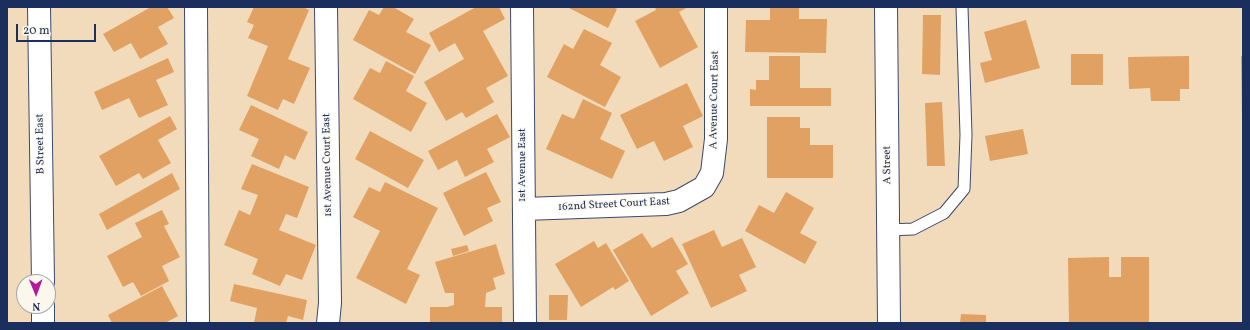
<!DOCTYPE html>
<style>
body{margin:0}
#map{position:relative;width:1250px;height:330px;overflow:hidden;background:#f2dbbb;font-family:Vollkorn,serif}
canvas{display:block}
.frame{position:absolute;inset:0;border:8px solid #1b2f5e;pointer-events:none}
.north{position:absolute;left:16px;top:274px;width:40px;height:40px;box-sizing:border-box;background:#fbf7ec;border:1px solid #a1a7b3;border-radius:50%;rotate:179deg;font-size:11px;font-weight:700;line-height:16px;text-align:center;color:#1b2f5e}
.north::after{content:'';display:block;margin:auto;width:14px;height:18px;background:#b5179e;clip-path:polygon(50% 0,100% 100%,50% 72%,0 100%)}
.scale{position:absolute;left:16px;top:24px;width:80px;height:18px;box-sizing:border-box;border:2px solid #1b2f5e;border-top:0;padding-left:5px;font-size:12px;line-height:14px;white-space:nowrap;color:#1b2f5e;-webkit-text-stroke:3px #fbf7ec;paint-order:stroke}
</style>
<div id="map">
<canvas width="1250" height="330"></canvas>
<div class="frame"></div>
<div class="north">N</div>
<div class="scale">20 m</div>
</div>
<script>
const g = document.querySelector('canvas').getContext('2d');
g.lineJoin = 'round';
function fill(path, color) { g.fillStyle = color; g.fill(path, 'evenodd'); }
const toPath = rows => new Path2D(rows.map(r => 'M' + r).join(''));
function strokePath(path, color, width, dash) { g.strokeStyle = color; g.lineWidth = width; g.lineCap = dash ? 'butt' : 'round'; g.setLineDash(dash || []); g.stroke(path); }
function label(font, color, halo, rows, align = 'center') {
  g.font = font + ' Vollkorn,serif'; g.lineWidth = 3; g.setLineDash([]); g.textBaseline = 'middle'; g.strokeStyle = halo; g.fillStyle = color; for (const [text, x, y, turn = 0] of rows) {
    g.save(); g.translate(x, y); g.rotate((+turn || 0) * Math.PI / 180); g.textAlign = isNaN(turn) ? turn : align; if (halo) g.strokeText(text, 0, 0); g.fillText(text, 0, 0); g.restore();
  }
}
const building = toPath([
 [151,7,167,7,174,18,158,27,168,44,140,59,131,43,114,52,103,34],
 [254,7,303,7,309,10,288,59,310,68,294,104,283,99,278,110,247,96,268,46,248,38,254,25,247,22],
 [384,7,393,7,414,19,406,32,431,45,415,74,353,40,369,10,379,15],
 [476,7,499,7,505,19,483,31,508,76,486,88,494,102,466,118,462,112,446,121,424,82,464,59,455,43,439,52,429,33],
 [567,7,613,7,617,9,608,28],
 [655,7,688,7,679,12,698,47,660,68,635,21,656,10],
 [770,7,799,7,799,19,827,19,826,53,745,52,746,20,770,20],
 [923,15,941,15,940,75,922,74],
 [1026,20,1040,68,985,83,980,63,992,60,984,32],
 [584,29,612,43,600,65,621,77,605,107,547,77,564,44,573,49],
 [1071,54,1103,54,1103,85,1071,85],
 [769,56,800,56,800,88,831,88,831,106,750,106,750,89,756,90,756,80,769,80],
 [1189,56,1189,89,1180,89,1180,101,1151,101,1150,88,1129,89,1128,57],
 [1241,56,1243,56,1243,118,1242,118],
 [168,58,174,72,156,80,168,105,139,118,129,98,102,110,94,92],
 [386,61,414,76,406,91,427,103,411,132,353,99,370,68,380,73],
 [687,83,703,116,683,126,693,147,664,161,654,141,637,149,620,115],
 [583,99,612,113,600,139,625,151,612,179,546,149,562,114,574,119],
 [942,102,945,166,927,166,925,103],
 [251,105,308,132,295,160,285,155,279,169,251,156,259,139,239,130],
 [497,114,510,137,487,149,494,162,465,177,457,160,438,170,428,151],
 [170,116,177,129,158,140,171,163,143,179,139,173,116,186,99,156],
 [767,117,800,117,800,128,810,128,810,145,833,145,833,178,767,178],
 [1023,129,1028,154,990,161,985,136],
 [370,131,424,160,408,188,355,159],
 [252,164,309,187,297,218,286,214,279,230,316,245,302,280,286,274,280,286,252,274,258,259,224,245,239,210,250,215,258,195,241,189],
 [486,172,501,202,487,208,493,221,464,236,443,193],
 [172,173,180,189,107,230,99,214],
 [385,182,438,208,407,269,420,275,406,304,356,278,380,231,353,217,369,187,380,192],
 [786,192,814,208,800,233,817,242,805,264,745,231,759,205,774,213],
 [162,210,169,224,164,226,180,257,162,266,169,281,141,296,133,282,123,287,107,256,142,237,135,223],
 [714,230,722,247,742,238,756,267,739,275,747,291,711,308,682,244],
 [642,233,652,248,672,237,688,264,676,271,689,293,651,316,613,250],
 [594,241,598,248,606,243,629,281,615,290,613,287,581,307,555,264],
 [496,244,505,274,493,278,496,289,486,293,485,307,502,307,502,323,430,323,430,307,447,307,454,305,454,293,445,293,435,262],
 [467,245,469,251,453,256,451,249],
 [1109,257,1109,277,1121,277,1121,257,1149,257,1149,323,1069,323,1068,258],
 [234,284,307,300,303,320,288,316,286,323,254,323,257,308,230,301],
 [162,286,178,316,165,323,112,323,108,315],
 [549,295,568,295,567,320,549,320],
 [961,314,986,315,986,323,960,323]
]);
const service = toPath([
 [889,230,913,229,944,213,964,189,966,135,962,7]
]);
const minor = toPath([
 [196,7,198,323],
 [326,7,330,303,328,323],
 [522,7,525,323],
 [886,7,889,323],
 [524,209,666,204,679,201,704,187,712,173,716,139,716,7]
]);
const tertiary = toPath([
 [39,7,43,282],
 [43,306,43,323]
]);
const streetNames = [
 ["A Avenue Court East",715,100,-89],
 ["B Street East",41,144,-91],
 ["1st Avenue Court East",328,165,-91],
 ["1st Avenue East",523,165,-90],
 ["A Street",888,165,-91],
 ["162nd Street Court East",614,205,-3]
];
fill(building, '#e0a162');
strokePath(service, '#3b496c', 13);
strokePath(minor, '#3b496c', 24);
strokePath(tertiary, '#3b496c', 24);
strokePath(service, '#fff', 11);
strokePath(minor, '#fff', 22);
strokePath(tertiary, '#fff', 22);
label('11px', '#1b2f5e', '#fbf7ec', streetNames);
</script>
